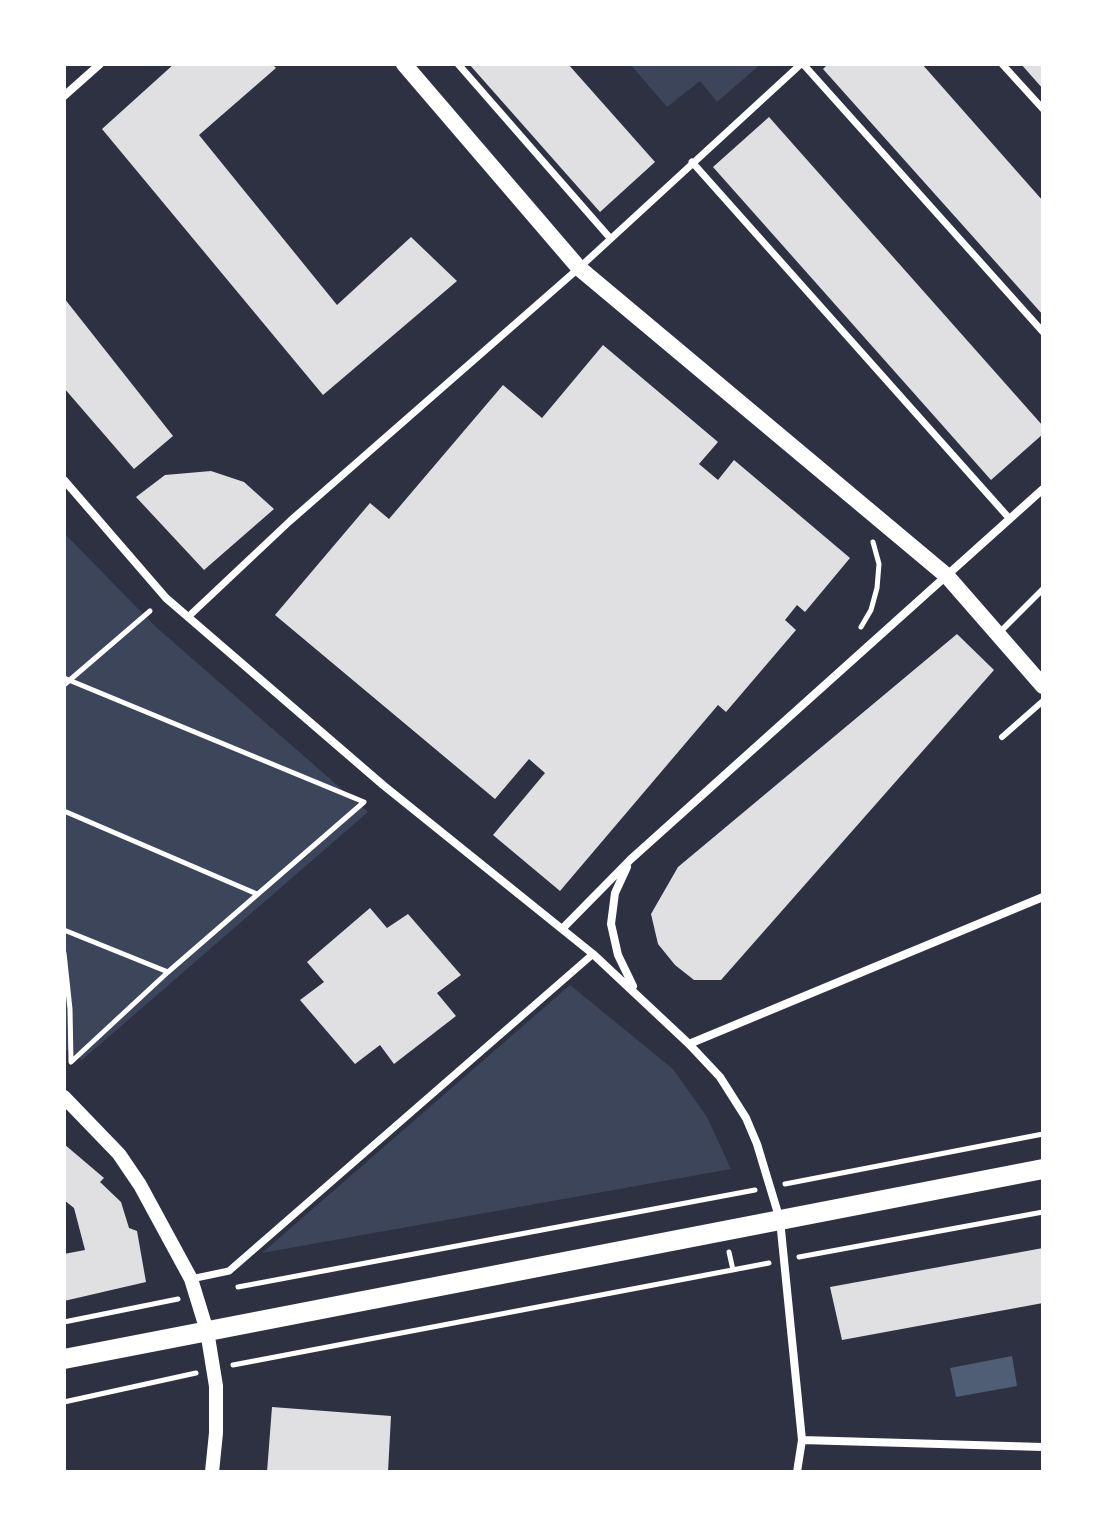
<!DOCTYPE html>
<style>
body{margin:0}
#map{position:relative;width:1107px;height:1536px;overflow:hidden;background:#2d3142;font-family:"Work Sans",sans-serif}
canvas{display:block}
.frame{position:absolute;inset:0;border:66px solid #fff;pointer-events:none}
</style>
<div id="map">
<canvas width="1107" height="1536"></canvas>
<div class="frame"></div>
</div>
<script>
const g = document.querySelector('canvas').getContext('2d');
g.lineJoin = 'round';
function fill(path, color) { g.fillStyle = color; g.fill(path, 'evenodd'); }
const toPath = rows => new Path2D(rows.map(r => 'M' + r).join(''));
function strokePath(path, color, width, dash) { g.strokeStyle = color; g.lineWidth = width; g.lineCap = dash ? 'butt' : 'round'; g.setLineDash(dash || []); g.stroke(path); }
const green = toPath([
 [630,64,761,64,717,102,700,81,667,107],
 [64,533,156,627,368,812,82,1060,64,1048],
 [570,985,673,1069,707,1117,731,1169,262,1253]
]);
const water = toPath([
 [1012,1356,1017,1386,956,1397,950,1368]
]);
const building = toPath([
 [174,64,272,64,276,68,199,135,337,305,411,237,457,281,323,395,102,129],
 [469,64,568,64,655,162,600,212],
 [828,64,922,64,1043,201,1043,315,823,69],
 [1021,64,1043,64,1043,89],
 [769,117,1043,426,1043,434,991,480,713,167],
 [64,298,173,436,134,469,64,388],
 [603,345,718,442,699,464,718,480,734,460,850,558,805,612,797,605,785,620,796,630,726,712,718,705,560,891,493,835,545,773,529,759,495,799,275,615,370,503,389,519,503,385,542,418],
 [211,471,244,482,274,509,204,570,136,497,165,475],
 [957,634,994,670,721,980,694,980,675,965,658,944,651,914,678,867],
 [370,908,387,928,408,914,461,975,437,993,456,1016,394,1064,380,1045,355,1064,300,1000,324,982,307,962],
 [64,1144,104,1178,100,1182,121,1202,129,1228,137,1231,146,1282,64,1301,64,1254,85,1250,74,1208,64,1200],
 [1043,1248,1043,1303,842,1340,830,1287],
 [272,1407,391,1416,388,1472,267,1472]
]);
const path = toPath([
 [861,627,871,610,877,588,879,564,873,542],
 [64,678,364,802,168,972,71,1062],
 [64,685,150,611],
 [64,811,257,894],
 [64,930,168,972],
 [64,953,70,1009,71,1061],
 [785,1184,1043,1134],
 [729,1252,733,1270],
 [799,1257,1043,1212],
 [238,1287,755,1190],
 [64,1322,178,1299],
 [233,1365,769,1263],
 [64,1402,196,1373]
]);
const service = toPath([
 [1000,632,1043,589],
 [1002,737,1043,701]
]);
const pedestrian = toPath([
 [458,64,610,238],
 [803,64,1043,332],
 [1002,64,1043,109],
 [692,162,1009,518],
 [188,617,290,521,579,268,801,64],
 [191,1279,229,1271,593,954]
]);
const minor = toPath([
 [64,96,100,64],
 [64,480,166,598,383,785,593,954,689,1044,720,1077,746,1118,757,1144,780,1220,802,1440,797,1472],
 [627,867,615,893,611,924,618,955,633,986],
 [562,929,631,859,1043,489],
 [689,1044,1043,897],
 [802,1440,1043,1447]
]);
const tertiary = toPath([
 [64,1097,119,1154,140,1185,191,1279,207,1331,216,1386,216,1433,212,1472]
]);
const secondary = toPath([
 [404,64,579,268,947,576,1043,686]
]);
const primary = toPath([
 [64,1359,1043,1169]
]);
fill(green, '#3c4559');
fill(water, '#4f5d75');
fill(building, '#e0e0e3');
strokePath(path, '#fff', 5);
strokePath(service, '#fff', 6);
strokePath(pedestrian, '#fff', 7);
strokePath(minor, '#fff', 8);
strokePath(tertiary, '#fff', 14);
strokePath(secondary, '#fff', 16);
strokePath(primary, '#fff', 20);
</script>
